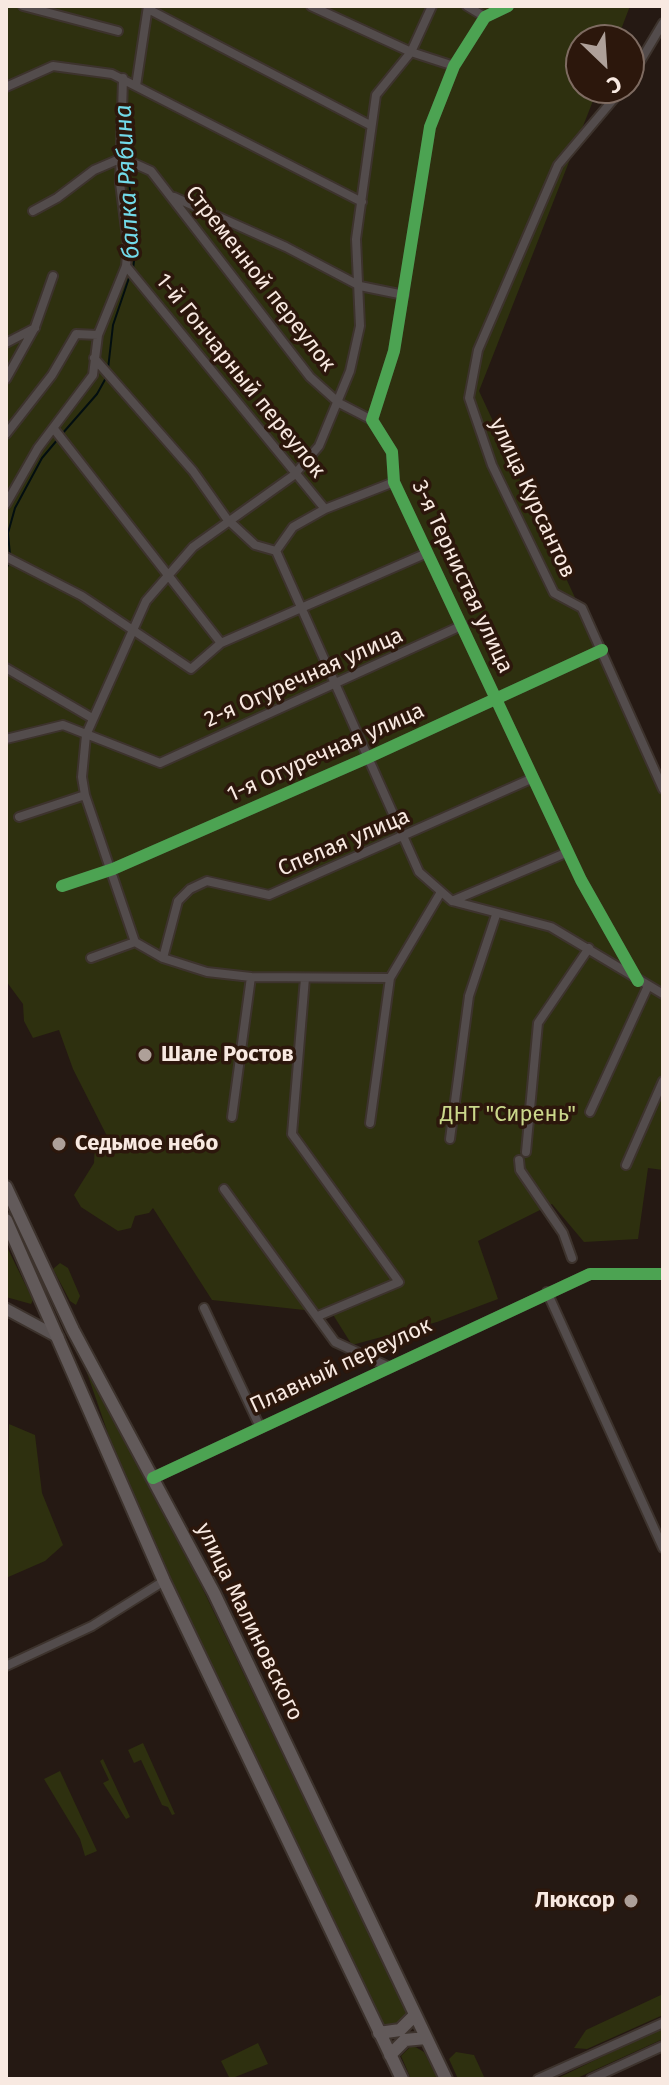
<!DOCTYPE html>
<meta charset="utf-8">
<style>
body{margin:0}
#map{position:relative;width:669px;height:2085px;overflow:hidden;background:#251913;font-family:"Fira Sans",sans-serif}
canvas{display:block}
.frame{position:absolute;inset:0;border:8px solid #f8e9e1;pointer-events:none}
.north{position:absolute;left:565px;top:24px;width:80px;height:80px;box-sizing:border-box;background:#2c170c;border:2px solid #7e6b61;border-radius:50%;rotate:155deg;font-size:22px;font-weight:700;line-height:32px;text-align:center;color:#f8e9e1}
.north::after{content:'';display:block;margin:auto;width:28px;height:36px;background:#aea099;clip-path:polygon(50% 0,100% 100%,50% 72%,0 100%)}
</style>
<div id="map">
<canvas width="669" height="2085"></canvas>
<div class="frame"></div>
<div class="north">С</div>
</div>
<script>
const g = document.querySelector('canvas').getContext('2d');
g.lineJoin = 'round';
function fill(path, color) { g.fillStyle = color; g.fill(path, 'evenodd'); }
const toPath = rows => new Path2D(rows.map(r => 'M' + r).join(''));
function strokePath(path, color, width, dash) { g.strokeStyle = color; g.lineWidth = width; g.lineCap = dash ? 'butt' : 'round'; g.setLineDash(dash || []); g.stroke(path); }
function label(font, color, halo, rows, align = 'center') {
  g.font = font + ' "Fira Sans",sans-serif'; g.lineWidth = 7; g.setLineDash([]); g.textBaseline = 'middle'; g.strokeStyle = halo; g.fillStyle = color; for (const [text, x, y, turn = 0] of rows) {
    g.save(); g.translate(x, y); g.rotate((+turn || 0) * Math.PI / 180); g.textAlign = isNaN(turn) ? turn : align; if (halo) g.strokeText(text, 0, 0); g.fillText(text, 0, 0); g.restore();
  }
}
const green = toPath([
 [6,6,630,6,617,40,581,40,581,88,598,88,479,391,663,787,663,1170,648,1168,638,1239,584,1242,552,1204,478,1241,498,1299,437,1322,352,1345,332,1313,212,1300,153,1208,149,1213,135,1216,131,1228,118,1231,81,1207,74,1195,94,1163,95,1143,107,1136,73,1069,59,1030,33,1038,24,1021,23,1004,6,981],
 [6,1245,33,1300,31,1304,6,1297],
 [60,1263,68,1268,80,1296,76,1305,70,1301,53,1269],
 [86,1370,197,1577,408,2015,404,2023,388,2028,384,2025,174,1587,113,1448],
 [9,1424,35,1435,42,1493,63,1545,45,1561,6,1578],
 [143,1743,175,1814,172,1815,168,1807,162,1805,141,1760,134,1763,128,1750],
 [103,1759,130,1817,126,1819,103,1783,109,1780,100,1761],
 [60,1771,97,1851,85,1856,80,1839,44,1779],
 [663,1994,663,2015,587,2049,574,2048,586,2030],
 [663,2027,663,2039,575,2079,556,2079],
 [258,2043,268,2064,230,2079,221,2061],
 [412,2045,424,2052,438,2079,411,2079,401,2056],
 [456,2052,474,2055,485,2079,458,2079,449,2059]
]);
const stream = toPath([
 [125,136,126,158],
 [127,164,136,244,133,269],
 [108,369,113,325,130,275],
 [62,434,97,394,107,376],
 [10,555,8,533,15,508,42,458,58,439],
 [6,571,9,561]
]);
const minor = toPath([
 [23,6,118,31],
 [311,6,411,52,454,66],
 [467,6,485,17],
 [508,6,485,17,454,66,430,127,394,351,372,420,392,452,394,482,581,880,638,981],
 [148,9,370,125],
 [629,80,663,23],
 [136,86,148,6],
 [6,87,53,66,112,74,362,202],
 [623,88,558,165,478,350,469,398,492,465,554,593,582,608,663,789],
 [174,197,286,247,360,286,404,295],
 [33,211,57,198,94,170,122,158,151,171,310,377,339,403,372,420],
 [126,266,325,509],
 [6,343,35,328],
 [94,358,193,471,227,519,255,545,276,551],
 [6,379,35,327,53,276],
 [54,429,221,643],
 [6,434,52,375,76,334,98,335],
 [6,504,38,448,93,375,98,335,126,266,128,245,120,183,123,78],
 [276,551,419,872,452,901,551,927,663,994],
 [276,551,293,527,325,509,394,482],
 [6,557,82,596,191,669,221,643,427,553],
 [6,668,92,718],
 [6,739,63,725,160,763,463,625],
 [19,817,85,795],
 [62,886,113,869,367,758,602,650],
 [452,901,568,852],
 [135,942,85,795,82,777,86,735,146,601,193,547,294,475,319,446,350,371,360,326,356,239,376,95,411,52,432,6],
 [91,958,135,942,163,958,207,972,251,977,390,978,441,892],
 [163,958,178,901,190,889,207,881,269,895,533,778],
 [305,978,292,1134,399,1282,318,1316],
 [590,1112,648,986],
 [232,1117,251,977],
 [370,1123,390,978],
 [450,1139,469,996,496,915],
 [526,1152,538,1023,589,948],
 [519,1160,520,1170,563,1233,572,1258],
 [626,1165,663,1081],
 [224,1189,335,1342,387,1366],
 [547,1292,663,1548],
 [204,1308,260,1427],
 [153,1478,590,1274,663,1274],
 [6,1666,92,1626,164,1581],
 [538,2079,663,2023],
 [591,2079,663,2046]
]);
const major = toPath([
 [6,1309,58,1337]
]);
const highway = toPath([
 [6,1187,73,1330,214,1593,446,2079],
 [6,1220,164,1581,402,2079],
 [379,2033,400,2030,415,2015],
 [390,2055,405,2040,426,2038]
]);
const cycleway = toPath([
 [508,6,485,17,454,66,430,127,394,351,372,420,392,452,394,482,581,880,638,981],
 [62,886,113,869,367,758,602,650],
 [153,1478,590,1274,663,1274]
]);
const markers = [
 [145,1055,8,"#aea099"],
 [59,1144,8,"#aea099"],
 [631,1901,8,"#aea099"]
];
const streetNames = [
 ["Стременной переулок",260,279,52],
 ["1-й Гончарный переулок",240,376,51],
 ["улица Курсантов",532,498,65],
 ["3-я Тернистая улица",462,577,65],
 ["2-я Огуречная улица",304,678,-24],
 ["1-я Огуречная улица",326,753,-24],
 ["Спелая улица",344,843,-23],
 ["Плавный переулок",341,1366,-25],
 ["улица Малиновского",249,1622,64]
];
const poiNames = [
 ["Шале Ростов",161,1055],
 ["Седьмое небо",75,1144],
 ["Люксор",615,1901,"right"]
];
const parkNames = [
 ["ДНТ \"Сирень\"",508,1115]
];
const waterNames = [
 ["балка Рябина",128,182,-93]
];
fill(green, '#2e300f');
strokePath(stream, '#030e10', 2);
strokePath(minor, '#3d332d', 12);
strokePath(major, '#3d332d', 15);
strokePath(highway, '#3d332d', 16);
strokePath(minor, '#534c4c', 8);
strokePath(major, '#5b5454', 11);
strokePath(highway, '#625a5a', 12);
strokePath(cycleway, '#4ca352', 12);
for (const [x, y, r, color] of markers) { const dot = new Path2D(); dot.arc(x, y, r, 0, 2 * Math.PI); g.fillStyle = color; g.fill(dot); strokePath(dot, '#2c170c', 3); }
label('22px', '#f8e9e1', '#2c170c', streetNames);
label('bold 22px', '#f8e9e1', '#2c170c', poiNames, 'left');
label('22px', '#cad78b', '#2c170c', parkNames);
label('italic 24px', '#72dae9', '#2c170c', waterNames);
</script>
